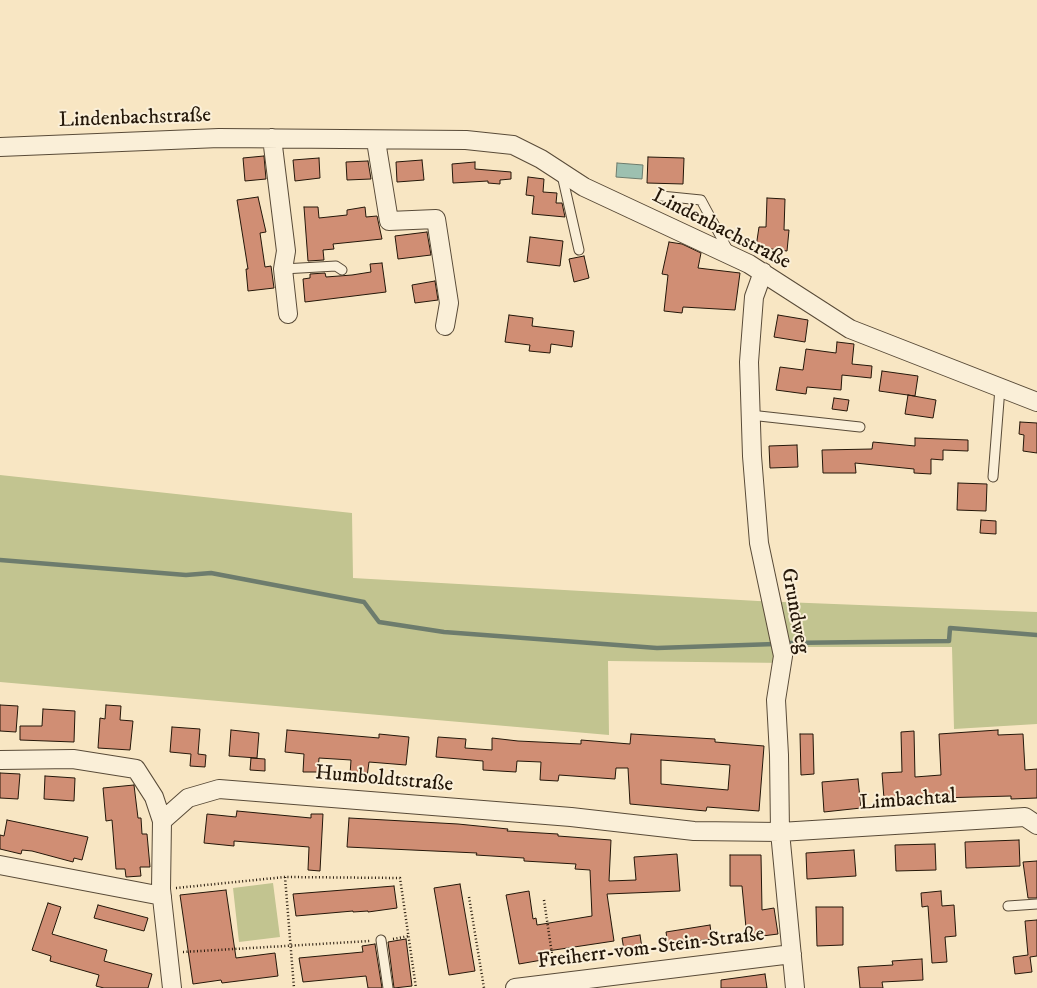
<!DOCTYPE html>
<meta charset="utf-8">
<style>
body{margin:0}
canvas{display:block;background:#f8e6c3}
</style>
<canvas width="1037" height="988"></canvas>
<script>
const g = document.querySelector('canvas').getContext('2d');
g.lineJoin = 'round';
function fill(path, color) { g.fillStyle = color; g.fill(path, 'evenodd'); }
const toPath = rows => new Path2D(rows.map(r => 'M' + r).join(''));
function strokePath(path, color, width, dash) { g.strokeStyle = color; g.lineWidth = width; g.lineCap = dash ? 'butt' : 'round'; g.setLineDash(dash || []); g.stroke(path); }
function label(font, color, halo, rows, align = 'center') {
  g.font = font + ' "IM FELL DW Pica",serif'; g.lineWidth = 4; g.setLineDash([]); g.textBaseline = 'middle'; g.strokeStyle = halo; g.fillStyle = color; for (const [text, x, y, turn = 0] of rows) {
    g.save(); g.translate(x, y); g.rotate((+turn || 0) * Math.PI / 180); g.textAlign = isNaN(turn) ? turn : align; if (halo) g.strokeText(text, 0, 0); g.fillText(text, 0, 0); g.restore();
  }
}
const green = toPath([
 [0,475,352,513,353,578,758,601,1037,612,1037,724,954,729,952,647,788,647,787,663,608,661,609,735,0,682],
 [273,883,280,937,239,942,233,888]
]);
const water = toPath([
 [617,163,643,165,642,179,616,177,617,163]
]);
const stream = toPath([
 [0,560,186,575,211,573,364,602,379,622,444,632,657,648,775,644],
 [785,643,949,641,950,628,1037,635]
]);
const building = toPath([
 [264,156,266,179,245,181,243,158,264,156],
 [648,157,684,158,683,184,647,183,648,157],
 [319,158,320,178,295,181,293,160,319,158],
 [422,160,424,180,397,182,396,162,422,160],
 [368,161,371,179,347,180,346,162,368,161],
 [475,162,475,169,511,172,511,179,500,180,500,184,488,183,488,181,453,183,452,164,475,162],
 [528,177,544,179,543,192,557,193,556,203,562,203,565,217,532,214,534,196,526,195,528,177],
 [258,197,266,232,260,233,265,267,271,266,274,288,248,291,246,269,248,269,237,200,258,197],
 [767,198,785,199,784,230,789,230,787,251,756,247,759,227,766,227,767,198],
 [304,207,318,207,319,218,347,215,347,210,365,207,366,217,377,216,382,239,333,244,334,249,323,250,324,260,308,261,304,207],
 [427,232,431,255,398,259,395,236,427,232],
 [530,237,563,241,560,266,527,262,530,237],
 [669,242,682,244,701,253,698,268,740,273,735,310,683,307,682,313,664,311,668,275,662,274,669,242],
 [584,256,589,278,574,282,569,259,584,256],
 [382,263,386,292,305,302,303,279,310,278,310,274,325,273,326,277,352,275,371,272,370,264,382,263],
 [435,281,438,300,415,303,412,285,435,281],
 [509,315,533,318,532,326,574,331,572,347,551,344,550,353,529,351,530,345,505,342,509,315],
 [778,315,808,320,805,342,774,337,778,315],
 [837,342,854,344,852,364,872,366,871,378,842,375,841,390,807,387,806,394,776,390,780,367,803,370,806,349,836,353,837,342],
 [882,371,918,376,915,396,879,391,882,371],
 [908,395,936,400,933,418,905,414,908,395],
 [834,398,849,400,847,411,832,409,834,398],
 [1020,422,1037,423,1037,453,1023,451,1024,435,1019,434,1020,422],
 [915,438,968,440,968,451,943,450,943,460,931,459,931,474,914,473,914,469,855,463,856,473,823,473,822,450,872,449,873,442,915,446,915,438],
 [797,445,798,467,770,468,769,446,797,445],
 [958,483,987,484,986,511,957,510,958,483],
 [981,520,996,521,996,534,980,533,981,520],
 [0,705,18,706,16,732,0,731,0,705],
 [106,705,121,706,120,720,133,721,130,750,98,748,100,718,105,719,106,705],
 [43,709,75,711,74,742,20,740,20,726,42,726,43,709],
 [172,727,200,729,198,754,206,755,205,767,190,766,191,754,170,752,172,727],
 [231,730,259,733,257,758,229,756,231,730],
 [287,730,379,738,379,734,409,737,406,765,369,762,367,777,350,775,351,760,319,758,318,772,303,772,304,754,285,752,287,730],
 [998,730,998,735,1023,734,1025,770,1037,769,1037,798,1011,799,1011,796,938,798,938,802,902,804,902,798,884,799,882,773,902,772,901,732,914,731,915,777,941,775,939,734,998,730],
 [631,734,715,739,715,742,764,746,759,811,707,807,706,811,630,804,628,768,616,768,615,779,559,775,558,781,540,780,541,762,517,761,516,772,483,770,483,761,436,757,438,737,466,739,465,748,492,750,492,738,518,741,581,744,581,740,630,744,631,734],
 [661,760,730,765,728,790,661,784,661,760],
 [800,734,813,734,814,774,801,775,800,734],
 [251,758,265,759,265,771,250,770,251,758],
 [0,773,20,774,18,799,0,798,0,773],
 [45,776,75,778,74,801,44,799,45,776],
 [858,779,861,808,824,812,822,782,858,779],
 [134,785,138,818,141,818,142,834,147,834,150,867,140,867,141,876,126,877,125,869,116,869,112,820,106,821,103,788,134,785],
 [237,811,311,818,311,814,323,814,320,871,308,870,309,847,234,841,234,846,204,843,207,814,236,817,237,811],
 [349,818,458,824,508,829,507,831,558,834,558,836,611,840,609,881,636,880,634,857,677,854,680,891,607,894,614,941,541,952,542,960,519,964,506,895,529,891,533,919,536,918,537,925,592,916,590,870,575,869,576,864,524,861,524,858,476,855,477,853,347,847,349,818],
 [7,820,88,837,82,860,74,858,73,862,32,851,22,850,21,854,0,849,0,835,4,836,7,820],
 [1019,840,1020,866,966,868,965,842,1019,840],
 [935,844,936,870,896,871,895,845,935,844],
 [854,850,856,876,807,879,806,853,854,850],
 [730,855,761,855,762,910,774,908,778,934,747,938,742,886,730,886,730,855],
 [1037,861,1037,898,1028,898,1023,862,1037,861],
 [460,884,475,971,449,975,434,888,460,884],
 [394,886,397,908,368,912,368,911,353,912,353,911,296,916,293,894,394,886],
 [226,890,236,958,275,953,278,976,222,983,221,980,193,984,180,895,226,890],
 [941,891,942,906,954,905,956,936,945,937,947,962,932,963,928,906,922,907,921,893,941,891],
 [48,903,61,907,52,934,107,950,104,961,152,974,148,988,104,988,96,986,99,975,50,961,51,956,32,950,48,903],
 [98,905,148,918,144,931,94,918,98,905],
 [816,907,843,907,843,945,817,946,816,907],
 [1037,920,1037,956,1030,957,1032,972,1015,974,1013,957,1028,955,1025,921,1037,920],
 [710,925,712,939,668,945,666,932,710,925],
 [640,935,642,948,624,950,622,938,640,935],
 [406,939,412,986,394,988,388,942,406,939],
 [375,944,382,988,368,988,366,976,303,982,299,958,363,952,362,946,375,944],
 [922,959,923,980,882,982,883,988,860,988,858,967,893,965,892,961,922,959],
 [765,974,767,988,721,988,721,980,765,974]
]);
const path = toPath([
 [285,877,294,988],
 [176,888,285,877,400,878,416,988],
 [469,897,484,988],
 [544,900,554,968],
 [393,939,409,936],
 [183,952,370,941]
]);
const service = toPath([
 [562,175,579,250],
 [661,196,701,200,729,252],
 [283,269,336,266,342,270],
 [750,415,860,427],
 [993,477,1000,388],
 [1008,906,1037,904],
 [381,940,388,988]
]);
const minor = toPath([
 [272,138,286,251,283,269,288,314],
 [376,141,389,221,436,219,449,303,445,326],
 [0,147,219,138,466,140,513,145,541,159,584,187,749,264,850,329,1037,402],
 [763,272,754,297,749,362,752,456,759,543,783,656,776,700,779,755,780,832,795,988],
 [0,760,73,759,136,769,154,797,162,821],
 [0,865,162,896],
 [172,988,161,889,162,821,188,798,219,789,571,817,694,831,780,832,1025,817,1037,825],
 [515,988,792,954]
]);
const streetNames = [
 ["Lindenbachstraße",135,119,-2],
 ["Lindenbachstraße",721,230,27],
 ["Grundweg",794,611,80],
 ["Humboldtstraße",384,780,5],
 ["Limbachtal",908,801,-4],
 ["Freiherr-vom-Stein-Straße",651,949,-7]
];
fill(green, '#c2c490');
fill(water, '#9dc0b0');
strokePath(water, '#6d7c6d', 1);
strokePath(stream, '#6d7c6d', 4.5);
fill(building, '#d08e74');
strokePath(building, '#241709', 1);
strokePath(service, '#594b38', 11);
strokePath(minor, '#594b38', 20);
strokePath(path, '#241709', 2.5, [1, 2.5]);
strokePath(service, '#faefd8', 9);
strokePath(minor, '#faefd8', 18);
label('21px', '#241709', '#faefd8', streetNames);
</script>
